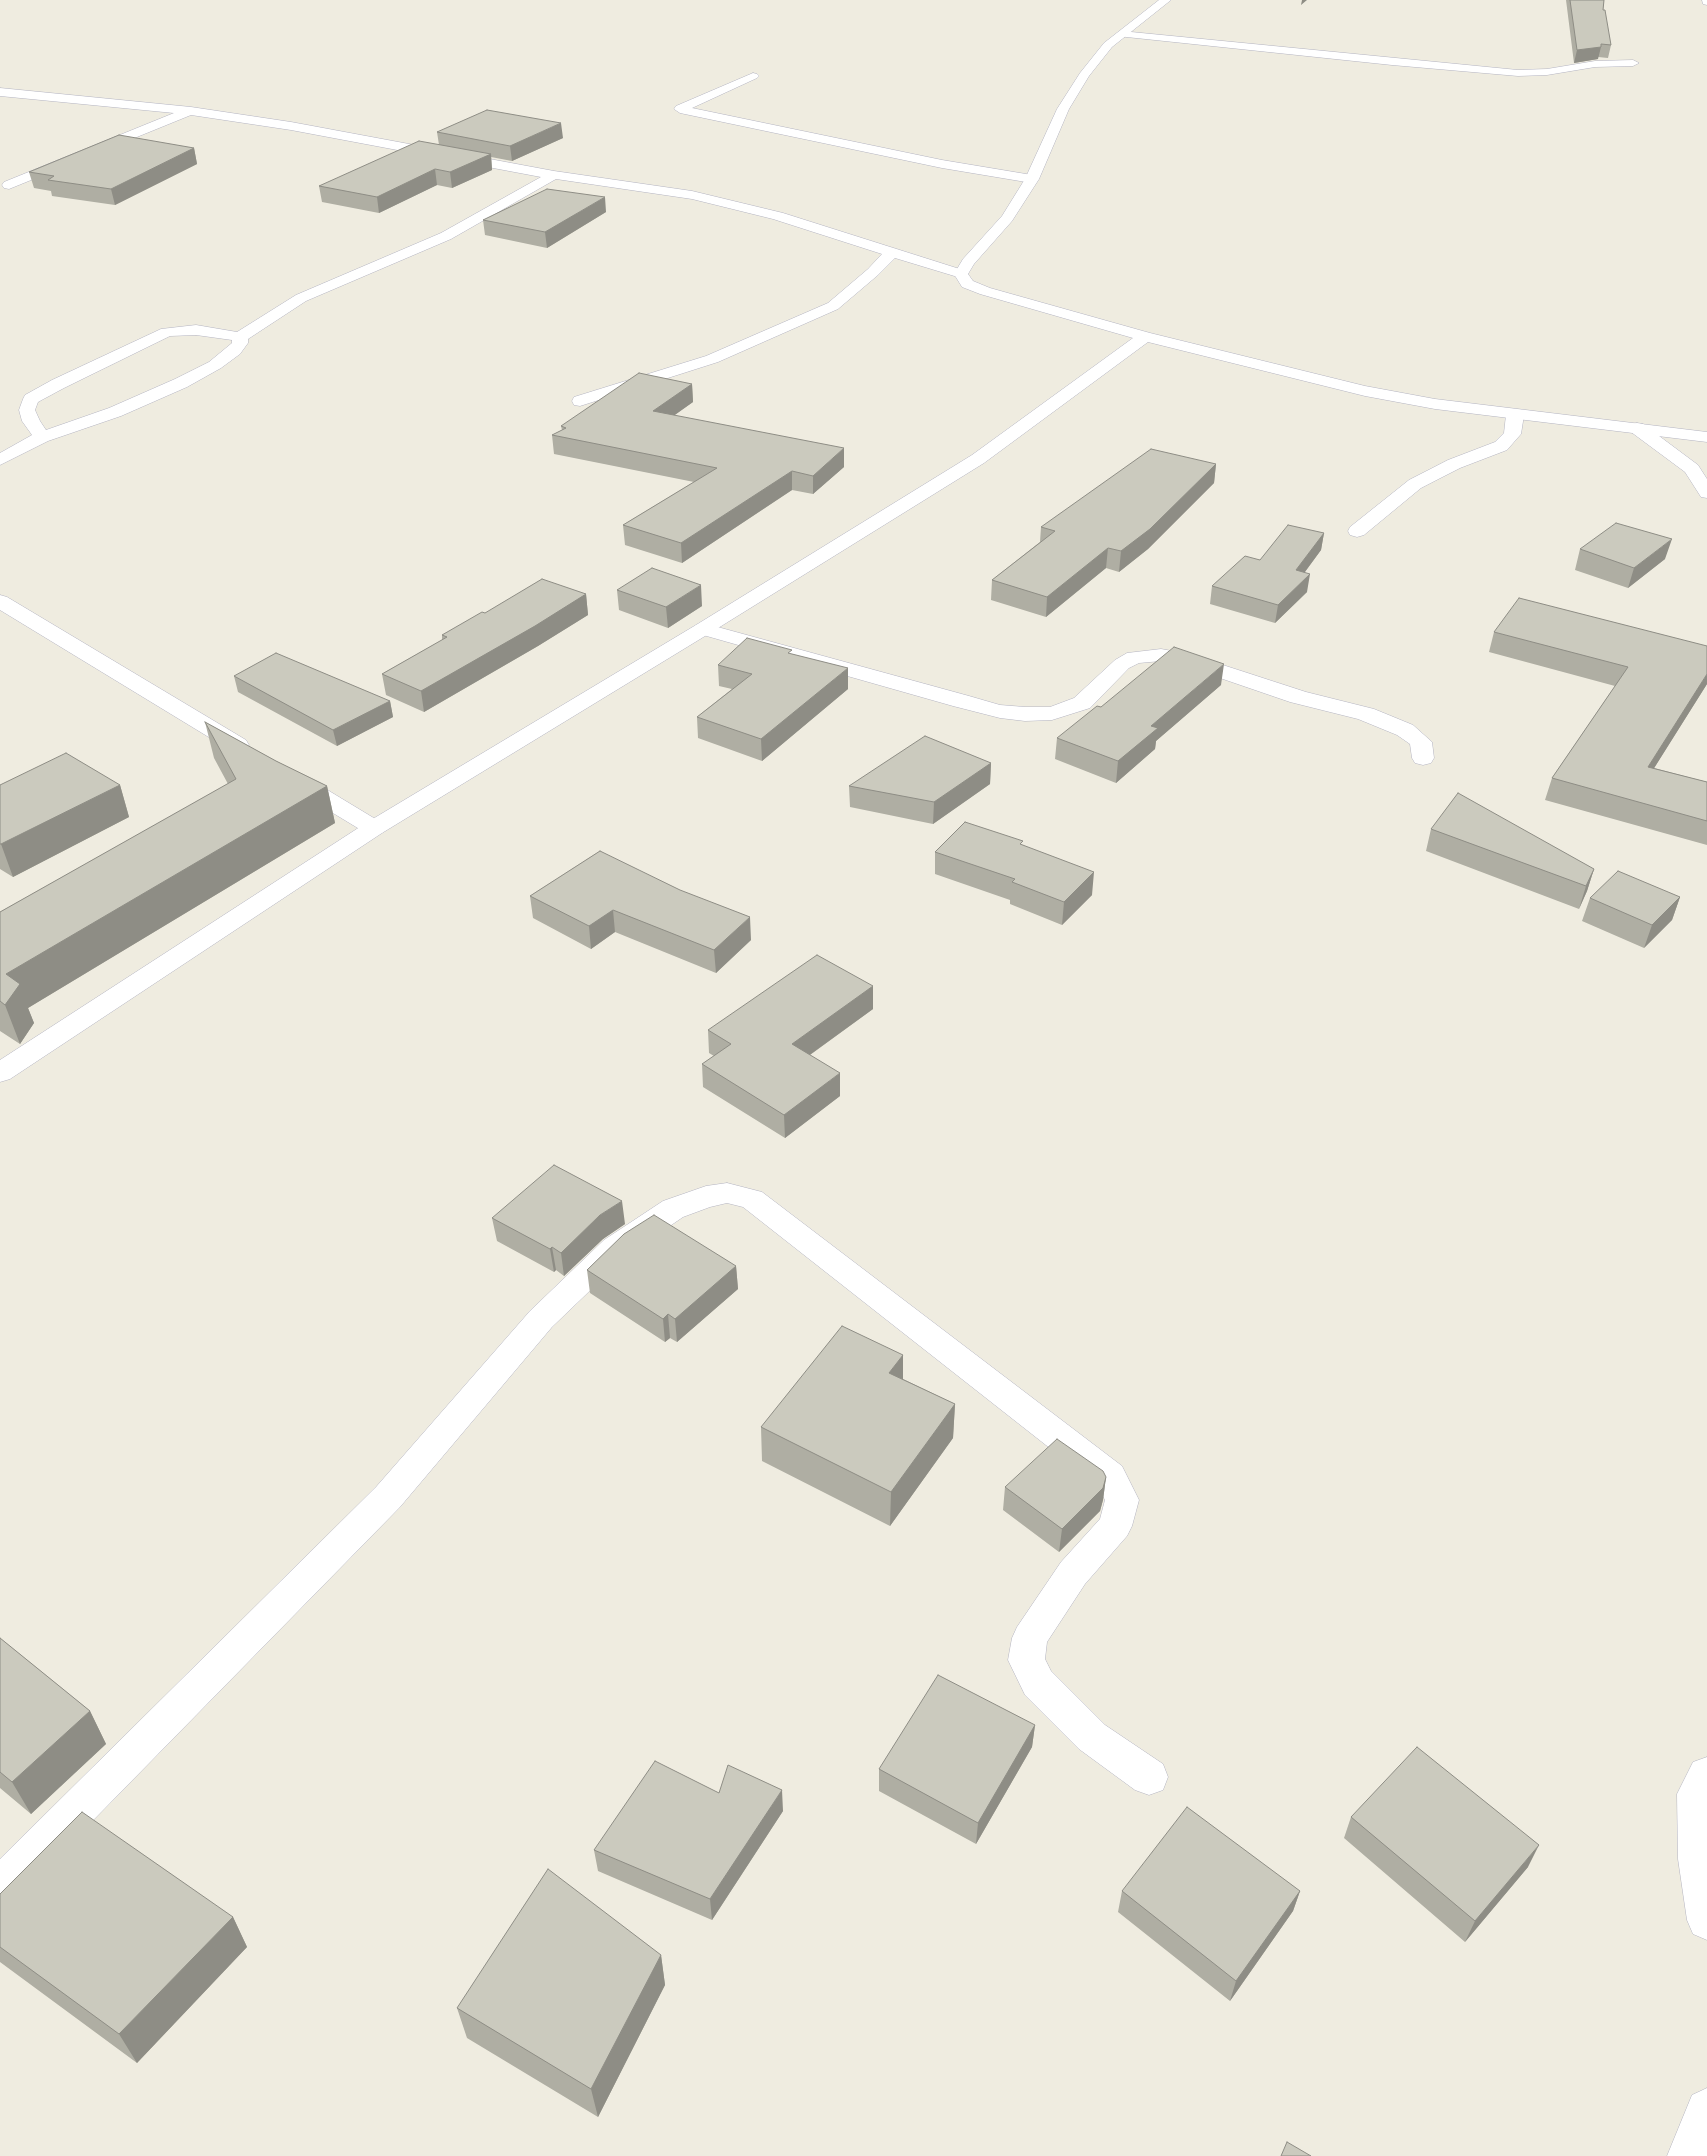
<!DOCTYPE html>
<style>
body{margin:0}
canvas{display:block;background:#efece0}
</style>
<canvas width="1707" height="2156"></canvas>
<script>
const g = document.querySelector('canvas').getContext('2d');
g.lineJoin = 'round';
const toPath = rows => new Path2D(rows.map(r => 'M' + r).join(''));
function strokePath(path, color, width, dash) { g.strokeStyle = color; g.lineWidth = width; g.lineCap = dash ? 'butt' : 'round'; g.setLineDash(dash || []); g.stroke(path); }
function fill(path, color) { g.fillStyle = color; g.fill(path, 'evenodd'); }
const minor = toPath([
 [1702,0,1707,0,1707,5,1703,4,1702,0],
 [1121,31,1518,70,1547,69,1595,61,1633,60,1639,63,1633,66,1595,67,1547,75,1518,76,1392,65,1117,36,1116,34,1121,31],
 [753,73,757,74,759,76,757,78,692,108,942,160,1032,175,1039,179,1032,183,942,168,680,113,674,109,676,106,753,73],
 [0,88,191,107,291,122,554,171,692,191,783,213,966,271,968,274,966,277,961,278,895,258,878,275,838,309,718,362,580,406,574,405,572,401,574,397,706,356,828,303,868,269,882,254,773,219,692,199,556,179,451,239,306,301,248,339,248,343,240,354,221,368,187,387,121,416,48,441,0,465,0,453,32,435,22,421,19,410,23,399,25,395,52,380,161,329,196,325,237,332,296,295,441,233,541,177,291,130,191,115,9,189,4,188,2,185,4,182,174,113,0,96,0,88],
 [196,335,232,340,232,343,209,362,175,379,109,408,46,430,40,421,35,410,38,402,64,388,170,336,196,335],
 [1515,410,1521,411,1524,415,1521,434,1507,450,1460,468,1421,488,1364,535,1357,537,1350,535,1348,531,1350,527,1409,480,1448,460,1495,442,1504,433,1506,415,1509,411,1515,410],
 [1637,423,1643,424,1698,465,1707,479,1707,498,1701,497,1685,472,1631,432,1628,428,1631,424,1637,423],
 [0,595,7,597,246,740,249,745,246,750,238,752,230,750,0,610,0,595],
 [703,623,969,696,1000,705,1025,707,1050,707,1074,698,1115,660,1127,653,1161,649,1189,654,1306,692,1374,709,1413,725,1432,742,1434,758,1431,763,1423,765,1415,763,1412,758,1410,744,1397,735,1358,719,1290,702,1185,666,1161,661,1139,663,1129,668,1090,708,1052,720,1025,721,1000,718,953,706,696,633,693,629,696,625,703,623],
 [298,775,306,777,382,823,386,828,382,833,374,835,366,833,290,787,287,782,290,777,298,775],
 [727,1183,762,1192,1122,1466,1139,1500,1132,1526,1127,1536,1085,1584,1047,1642,1045,1659,1051,1671,1105,1725,1163,1764,1168,1777,1163,1790,1149,1795,1135,1790,1079,1749,1025,1695,1008,1660,1012,1638,1017,1627,1061,1562,1100,1519,1105,1500,1098,1486,743,1207,727,1203,710,1207,683,1217,626,1256,552,1327,400,1507,14,1901,0,1907,0,1859,376,1487,530,1311,604,1240,663,1201,706,1186,727,1183],
 [1707,1757,1707,1940,1693,1934,1687,1920,1678,1859,1677,1794,1693,1762,1707,1757],
 [1707,2088,1707,2156,1667,2156,1692,2095,1707,2088]
]);
const tertiary = toPath([
 [1159,0,1171,0,1112,47,1089,76,1069,109,1039,179,1012,221,974,264,968,274,973,281,990,288,1150,333,1365,386,1435,399,1707,432,1707,442,1435,409,1365,396,1148,342,984,463,710,633,382,833,10,1079,0,1082,0,1060,366,823,696,625,972,455,1133,338,980,294,962,287,954,274,963,259,1002,216,1025,179,1057,109,1080,73,1104,43,1159,0]
]);
const wall = toPath([
 [1566,0,1604,0,1603,10,1611,45,1608,58,1598,57,1598,59,1574,63],
 [437,132,563,138,512,161,491,157,492,170,452,188,437,185,379,213,322,202,319,186,439,145],
 [194,148,197,164,115,205,52,196,51,191,34,188,29,172],
 [606,212,547,248,485,235,483,220],
 [692,384,693,402,674,415,844,467,813,494,792,490,682,563,625,545,623,525,694,482,554,454,552,435,562,430,561,426],
 [1216,464,1214,483,1148,549,1119,572,1106,568,1046,617,991,600,992,580,1040,542,1041,527],
 [1324,533,1321,550,1305,572,1307,592,1275,623,1210,604,1212,586,1260,560],
 [1580,549,1665,559,1628,588,1575,570],
 [617,590,702,606,668,628,619,610],
 [586,594,588,615,538,646,424,712,386,695,382,674,442,640,442,635,485,613],
 [1494,632,1707,684,1654,768,1707,782,1707,845,1545,800,1552,778,1615,686,1489,652],
 [792,654,848,689,762,761,698,738,697,717,732,689,719,686,718,665],
 [234,676,390,701,393,717,337,746,238,692],
 [1221,685,1156,741,1155,749,1116,783,1055,759,1057,738,1101,707],
 [205,722,276,761,327,786,335,823,28,1008,34,1023,20,1044,0,1031,0,912,228,784,214,758],
 [991,763,990,784,933,824,850,807,849,786],
 [0,785,120,785,129,817,13,877,0,869],
 [1431,829,1594,869,1587,891,1579,909,1426,851],
 [1022,845,1092,895,1062,925,1010,904,1010,900,935,874,935,852],
 [600,851,751,940,716,973,615,932,591,949,533,918,530,896],
 [1680,897,1672,920,1644,948,1582,921,1590,898],
 [873,986,873,1009,810,1055,840,1096,785,1138,703,1087,702,1064,714,1056,709,1053,708,1030],
 [492,1218,625,1224,603,1239,564,1276,556,1270,554,1272,497,1241],
 [736,1266,738,1289,677,1342,670,1338,665,1342,590,1293,587,1270],
 [903,1355,903,1379,955,1404,953,1438,890,1526,762,1461,761,1427],
 [1106,1477,1103,1500,1100,1511,1059,1552,1003,1510,1005,1487],
 [0,1638,90,1711,106,1744,31,1814,0,1788],
 [1035,1725,1032,1747,976,1844,879,1791,879,1769],
 [719,1793,783,1811,712,1920,598,1871,594,1850],
 [1351,1817,1528,1867,1465,1942,1344,1838],
 [1122,1891,1300,1891,1293,1911,1230,2001,1118,1912],
 [0,1894,233,1917,247,1947,137,2063,0,1962],
 [661,1955,665,1985,598,2117,467,2038,457,2008]
]);
const shadedWall = toPath([
 [1302,0,1307,0,1301,5],
 [1601,47,1598,59,1574,63,1577,50],
 [561,123,563,138,512,161,510,146],
 [194,148,197,164,115,205,111,189],
 [491,154,492,170,452,188,450,172],
 [435,169,437,185,379,213,377,197],
 [605,197,606,212,547,248,545,232],
 [692,384,693,402,654,430,653,411],
 [844,448,844,467,813,494,813,476],
 [1216,464,1214,483,1148,549,1119,572,1121,551],
 [792,471,792,490,682,563,681,543],
 [1324,533,1321,550,1293,588,1296,570],
 [1672,539,1665,559,1628,588,1634,568],
 [1108,548,1106,568,1046,617,1047,597],
 [1310,574,1307,592,1275,623,1278,605],
 [701,585,702,606,668,628,666,607],
 [586,594,588,615,538,646,424,712,421,691],
 [1224,664,1221,685,1156,741,1155,749,1116,783,1118,761,1151,726],
 [848,668,848,689,762,761,761,739],
 [1707,674,1707,684,1641,789,1648,767],
 [390,701,393,717,337,746,333,730],
 [991,763,990,784,933,824,934,802],
 [120,785,129,817,13,877,1,844],
 [327,786,335,823,28,1008,34,1023,20,1044,5,1005,6,974],
 [1594,869,1587,891,1579,909,1586,886],
 [1094,872,1092,895,1062,925,1064,902],
 [1680,897,1672,920,1644,948,1652,925],
 [613,910,615,932,591,949,589,926],
 [750,917,751,940,716,973,714,950],
 [873,986,873,1009,793,1067,792,1044],
 [840,1073,840,1096,785,1138,784,1115],
 [622,1201,625,1224,603,1239,564,1276,561,1253,600,1215],
 [552,1247,556,1270,554,1272,550,1249],
 [736,1266,738,1289,677,1342,675,1319],
 [668,1314,670,1338,665,1342,663,1319],
 [903,1355,903,1389,889,1373],
 [955,1404,953,1438,890,1526,891,1492],
 [1106,1477,1103,1500,1100,1511,1059,1552,1062,1529],
 [90,1711,106,1744,31,1814,12,1782],
 [1035,1725,1032,1747,976,1844,978,1823],
 [782,1790,783,1811,712,1920,710,1899],
 [1539,1845,1528,1867,1465,1942,1475,1921],
 [1300,1891,1293,1911,1230,2001,1236,1981],
 [233,1917,247,1947,137,2063,119,2034],
 [661,1955,665,1985,598,2117,591,2089]
]);
const building = toPath([
 [1570,0,1604,0,1603,10,1605,10,1611,45,1601,44,1601,47,1577,50,1570,0],
 [487,110,561,123,510,146,437,132,487,110],
 [119,135,194,148,111,189,48,180,54,176,29,172,119,135],
 [419,141,491,154,450,172,435,169,377,197,319,186,419,141],
 [547,189,605,197,545,232,483,220,547,189],
 [639,373,692,384,653,411,844,448,813,476,792,471,681,543,623,525,717,468,552,435,566,428,561,426,639,373],
 [1151,449,1216,464,1150,529,1121,551,1108,548,1047,597,992,580,1055,531,1041,527,1151,449],
 [1616,523,1672,539,1634,568,1580,549,1616,523],
 [1288,525,1324,533,1296,570,1310,574,1278,605,1212,586,1245,556,1260,560,1288,525],
 [652,568,701,585,666,607,617,590,652,568],
 [542,579,586,594,535,626,421,691,382,674,447,637,442,635,482,612,485,613,542,579],
 [1519,598,1707,646,1707,674,1648,767,1707,782,1707,821,1552,778,1628,667,1494,632,1519,598],
 [747,638,792,650,788,653,848,668,761,739,697,717,752,674,718,665,747,638],
 [1174,647,1224,664,1151,726,1158,728,1118,761,1057,738,1097,706,1101,707,1174,647],
 [276,653,390,701,333,730,234,676,276,653],
 [205,722,276,761,327,786,6,974,20,984,5,1005,0,1001,0,912,236,779,205,722],
 [925,736,991,763,934,802,849,786,925,736],
 [66,753,120,785,1,844,0,844,0,785,66,753],
 [1458,793,1594,869,1586,886,1431,829,1458,793],
 [965,822,1023,841,1020,844,1094,872,1064,902,1012,882,1015,879,935,852,965,822],
 [600,851,680,890,750,917,714,950,613,910,589,926,530,896,600,851],
 [1618,871,1680,897,1652,925,1590,898,1618,871],
 [817,955,873,986,792,1044,840,1073,784,1115,702,1064,731,1044,708,1030,817,955],
 [554,1165,622,1201,600,1215,561,1253,552,1247,550,1249,492,1218,554,1165],
 [654,1215,736,1266,675,1319,668,1314,663,1319,587,1270,624,1234,654,1215],
 [842,1326,903,1355,889,1373,955,1404,891,1492,761,1427,842,1326],
 [1057,1439,1103,1471,1106,1477,1103,1488,1062,1529,1005,1487,1057,1439],
 [0,1638,90,1711,12,1782,0,1772,0,1638],
 [938,1675,1035,1725,978,1823,879,1769,938,1675],
 [1417,1747,1539,1845,1475,1921,1351,1817,1417,1747],
 [655,1761,719,1793,728,1765,782,1790,710,1899,594,1850,655,1761],
 [1187,1807,1300,1891,1236,1981,1122,1891,1187,1807],
 [82,1812,233,1917,119,2034,0,1947,0,1894,82,1812],
 [548,1869,661,1955,591,2089,457,2008,548,1869],
 [1287,2142,1311,2156,1281,2156,1287,2142]
]);
strokePath(minor, '#b4b4c1', 1);
strokePath(tertiary, '#b4b4c1', 1);
fill(minor, '#fff');
fill(tertiary, '#fff');
fill(wall, '#afaea3');
fill(shadedWall, '#8e8d85');
fill(building, '#cbcabe');
strokePath(building, '#8e8d85', 1);
</script>
